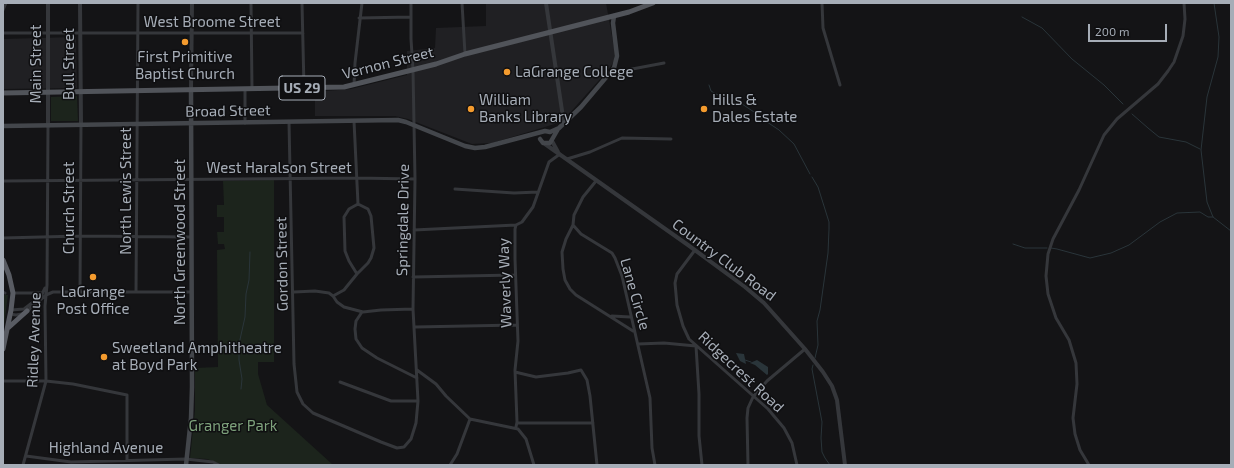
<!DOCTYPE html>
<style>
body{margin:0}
#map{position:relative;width:1234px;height:468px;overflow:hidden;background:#141416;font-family:"Exo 2",sans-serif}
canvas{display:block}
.frame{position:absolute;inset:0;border:4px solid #a6adb7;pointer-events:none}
.scale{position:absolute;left:1088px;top:24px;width:79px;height:18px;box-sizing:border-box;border:2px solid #a6adb7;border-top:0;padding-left:5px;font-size:12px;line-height:14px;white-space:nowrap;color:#a6adb7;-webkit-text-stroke:3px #0f0f11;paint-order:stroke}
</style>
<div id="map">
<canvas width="1234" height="468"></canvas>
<div class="frame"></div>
<div class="scale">200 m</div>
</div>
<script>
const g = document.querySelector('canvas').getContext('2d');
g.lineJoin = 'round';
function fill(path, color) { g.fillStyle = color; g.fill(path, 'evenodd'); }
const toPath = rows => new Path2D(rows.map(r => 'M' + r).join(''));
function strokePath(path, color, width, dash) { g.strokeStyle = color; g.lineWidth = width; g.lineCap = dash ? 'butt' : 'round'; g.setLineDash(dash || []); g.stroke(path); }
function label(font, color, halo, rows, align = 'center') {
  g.font = font + ' "Exo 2",sans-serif'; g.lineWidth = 3; g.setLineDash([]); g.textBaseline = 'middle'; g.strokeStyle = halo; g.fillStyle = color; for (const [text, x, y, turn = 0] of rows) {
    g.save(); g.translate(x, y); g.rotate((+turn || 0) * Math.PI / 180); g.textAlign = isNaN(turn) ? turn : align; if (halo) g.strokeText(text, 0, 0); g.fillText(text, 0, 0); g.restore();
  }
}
const built = toPath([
 [486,3,606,3,615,53,614,61,609,69,568,115,558,123,492,143,472,144,408,119,395,116,315,116,315,100,313,100,313,92,351,89,407,75,407,51,435,48,436,28,486,26],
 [76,37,77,88,3,89,3,39]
]);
const green = toPath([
 [77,96,78,121,51,121,51,97],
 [274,180,274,362,258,362,258,374,267,405,332,464,336,465,223,465,207,459,190,458,195,410,195,368,218,367,217,250,225,249,224,244,218,244,217,232,224,232,224,217,217,217,217,205,224,205,223,181],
 [3,295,8,295,3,333]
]);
const water = toPath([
 [736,353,744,354,746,364,740,361],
 [757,360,768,367,768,374,767,375,755,365,750,363]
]);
const stream = toPath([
 [1214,3,1219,37,1218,57,1207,97,1201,150,1207,202,1213,217,1231,231],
 [1022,17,1042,28,1072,59,1104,85,1123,104],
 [709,85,711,91,716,94,730,100],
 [734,102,742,104,754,112],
 [1132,114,1148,128,1159,137,1186,142,1200,149],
 [761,118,779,130,794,144,810,174],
 [812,177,818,187,829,222,829,229,828,253,820,310,817,321,818,345,815,358],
 [1013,244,1025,248,1047,248],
 [1051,248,1057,249,1090,258,1111,253,1129,245,1160,222,1177,213,1200,212,1208,217,1213,217],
 [745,360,751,362],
 [813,365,812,369,822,422,821,438,822,452,825,458,830,465],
 [241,389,242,379,239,360,239,344,245,317,246,294,249,280,250,252]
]);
const minor = toPath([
 [251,3,252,89],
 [302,3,304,88],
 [462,3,465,54],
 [822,3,823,28,840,85],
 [3,10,6,3],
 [359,18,411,17],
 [3,33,303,33],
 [611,73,664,63],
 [354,85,355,63,362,3],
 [245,89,245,123],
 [354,121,358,204],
 [289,122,294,364,297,392,303,404,313,413,381,442,397,448,404,447,411,439,416,423,418,401,413,309,415,179,413,70,411,39,411,3],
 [567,159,590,152,622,138,671,139],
 [3,181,356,178,415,179],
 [596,181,583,197,574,215,573,225,581,234,612,253,615,258,622,276,650,398,652,448,655,465],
 [455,189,514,193,538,192],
 [573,225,566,239,562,252,563,269,565,280,570,289,576,295,633,331],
 [414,230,516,225,522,222,533,207,549,162,560,154],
 [3,238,80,236,191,237],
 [695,250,677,274,675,283,677,305,683,326,689,339,768,409,784,428,792,443,797,465],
 [357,274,349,261,345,251,344,217,349,209,358,204],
 [413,277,515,275],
 [80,291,81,125],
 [3,292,5,293],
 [136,292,138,3],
 [294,292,315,291,329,293,333,296,337,302,344,307,363,312,381,310,413,309],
 [13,293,43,293],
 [333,296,344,290,348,285,357,274,368,263,371,258,374,248,371,216,368,209,358,204],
 [11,310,24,309,41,296,45,288],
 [27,311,46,295,53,292,191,292],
 [362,312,356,321,355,329,356,339,362,348,377,358,417,378],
 [10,314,16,315,22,314],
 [612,316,630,317],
 [415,327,517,325],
 [638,344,664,343,696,346,699,394,699,436,702,465],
 [417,370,436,384,446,396,470,419,518,429,526,439,534,465],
 [515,372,536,377,568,373,581,370,587,380,590,396,597,465],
 [3,381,46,381,73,384,127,395,127,460],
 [340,382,391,401,418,401],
 [517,423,593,423],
 [516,427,517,422,515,370,518,341,515,259,515,229,516,225],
 [26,456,71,462,186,459,213,462,219,465],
 [23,465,46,381,45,306,47,285,48,126],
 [450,465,457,454,470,419],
 [748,465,747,418,748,408,753,397,767,381,805,349],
 [1089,465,1080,450,1075,434,1073,418,1077,384,1076,363,1069,340,1056,318,1048,294,1046,276,1048,254,1053,239,1079,190,1104,135,1117,119,1158,84,1168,71,1174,62,1183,36,1185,19,1184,3]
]);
const tertiary = toPath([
 [80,3,81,125],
 [546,3,564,124],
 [191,90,192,3],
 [48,126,48,3],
 [552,141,558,152],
 [545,144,688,245,745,287,764,303,805,349,823,372,832,386,837,400,845,465]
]);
const secondary = toPath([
 [3,126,398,120,406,122,465,146,475,148,485,147,545,131,550,132],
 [550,132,559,128,581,107,614,68,617,56,613,23,614,16],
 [540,139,543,143,550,143,558,129],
 [186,465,191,418,192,387,191,90]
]);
const primary = toPath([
 [3,93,344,87,436,64,465,54,629,12,653,3]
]);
const trunk = toPath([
 [3,260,9,275,13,293,11,310,3,349],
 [8,328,27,311]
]);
const markers = [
 [185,42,4,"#f49b2e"],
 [507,72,4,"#f49b2e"],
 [471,109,4,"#f49b2e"],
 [704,109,4,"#f49b2e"],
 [93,277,4,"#f49b2e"],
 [104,357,4,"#f49b2e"]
];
const shields = [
 [302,88,46]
];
const shieldNames = [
 ["US 29",302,88]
];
const streetNames = [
 ["West Broome Street",212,22],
 ["Vernon Street",388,63,-14],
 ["Main Street",36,64,-90],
 ["Bull Street",69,64,-90],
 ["Broad Street",228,111,-1],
 ["West Haralson Street",279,168],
 ["North Lewis Street",126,191,-90],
 ["Church Street",69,208,-90],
 ["Springdale Drive",403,220,-89],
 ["North Greenwood Street",180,242,-90],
 ["Country Club Road",724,260,37],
 ["Gordon Street",282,264,-91],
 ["Waverly Way",505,283,-92],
 ["Lane Circle",635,294,74],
 ["Ridley Avenue",34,340,-88],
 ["Ridgecrest Road",741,372,43],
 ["Highland Avenue",106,448]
];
const poiNames = [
 ["First Primitive",185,57,"center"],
 ["Baptist Church",185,74,"center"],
 ["LaGrange College",515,72],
 ["William",479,100],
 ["Banks Library",479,117],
 ["Hills &",712,100],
 ["Dales Estate",712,117],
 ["LaGrange",93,292,"center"],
 ["Post Office",93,309,"center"],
 ["Sweetland Amphitheatre",112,348],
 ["at Boyd Park",112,365]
];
const parkNames = [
 ["Granger Park",233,426]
];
fill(built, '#202023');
fill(green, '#1c241c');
fill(water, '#2a353a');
strokePath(stream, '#2a353a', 1);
strokePath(minor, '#35373b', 3);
strokePath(tertiary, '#35373b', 4);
strokePath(secondary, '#43464b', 4.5);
strokePath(primary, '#51545a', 5);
strokePath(trunk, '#595c63', 5);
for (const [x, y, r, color] of markers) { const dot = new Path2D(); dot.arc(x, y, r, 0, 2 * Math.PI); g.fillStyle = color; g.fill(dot); strokePath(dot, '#0f0f11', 1.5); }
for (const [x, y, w] of shields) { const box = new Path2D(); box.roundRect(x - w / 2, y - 12, w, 24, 3); g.fillStyle = '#0f0f11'; g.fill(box); strokePath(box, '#a6adb7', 1); }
label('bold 14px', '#a6adb7', null, shieldNames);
label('15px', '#a6adb7', '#0f0f11', streetNames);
label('15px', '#a6adb7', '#0f0f11', poiNames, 'left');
label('15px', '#7ea27c', '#0f0f11', parkNames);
</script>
